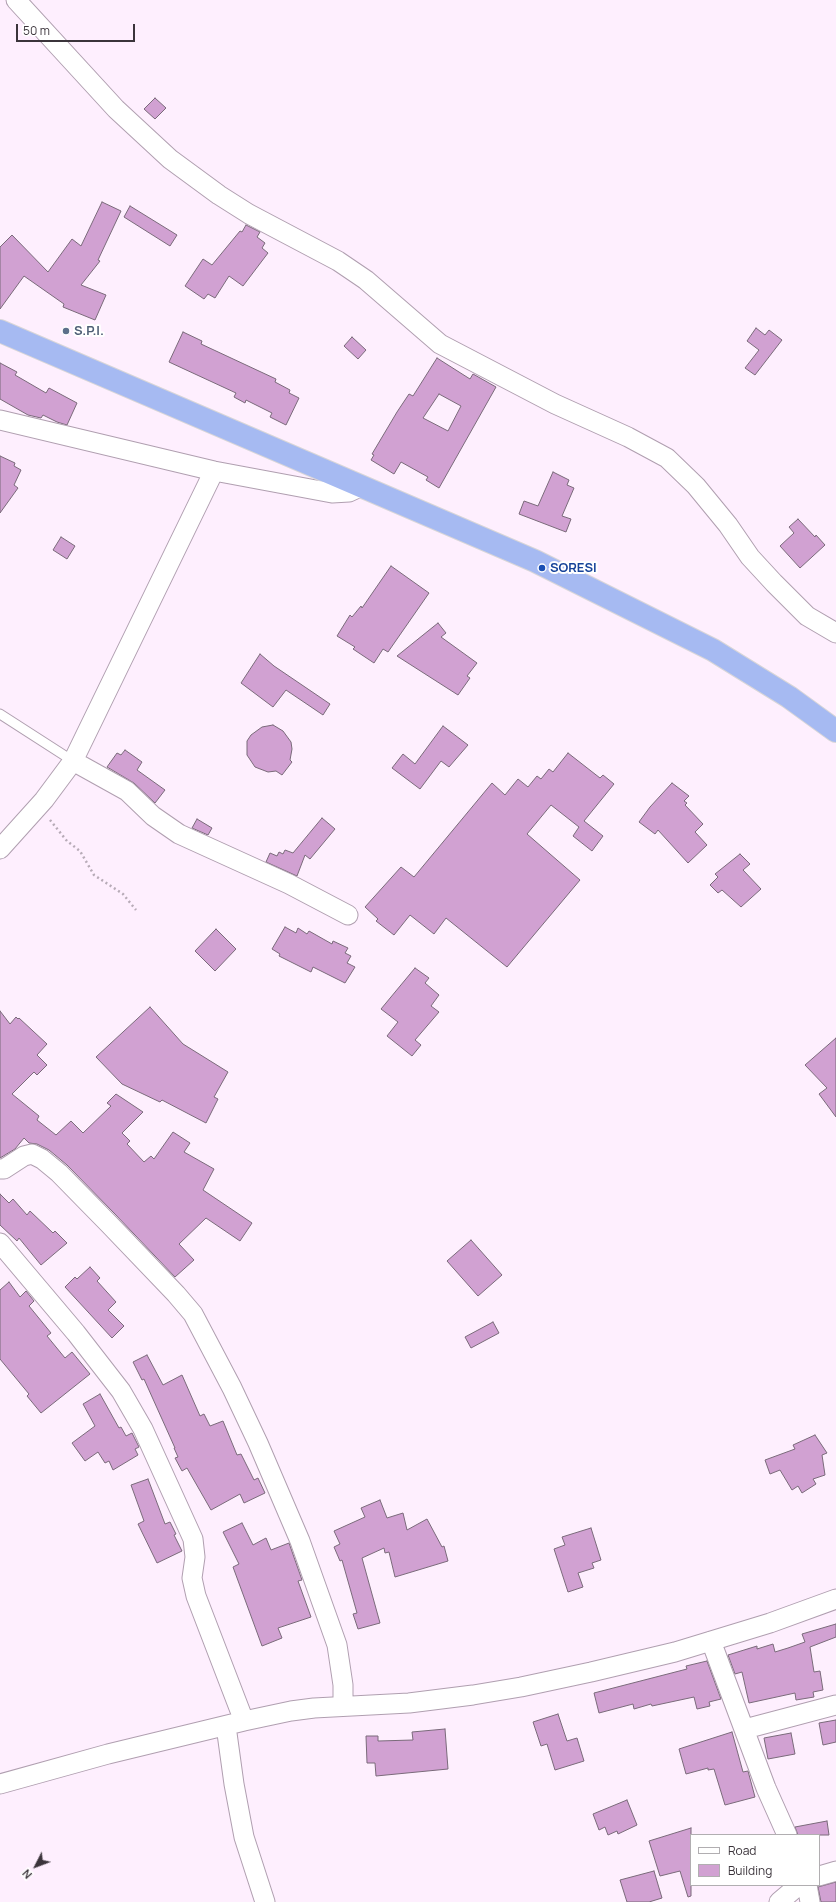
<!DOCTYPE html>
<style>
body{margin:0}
#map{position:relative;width:836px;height:1902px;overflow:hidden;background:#feeffe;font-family:Manrope,sans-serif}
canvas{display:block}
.legend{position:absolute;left:690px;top:1834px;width:130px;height:52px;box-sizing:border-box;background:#fff;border:1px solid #b1aeb1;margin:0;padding:5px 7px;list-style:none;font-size:12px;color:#3b343b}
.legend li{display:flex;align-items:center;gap:8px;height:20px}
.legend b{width:20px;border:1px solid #b1aeb1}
.north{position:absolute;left:16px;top:1846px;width:40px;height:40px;-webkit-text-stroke:3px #fff;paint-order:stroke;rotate:228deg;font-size:11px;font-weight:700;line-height:16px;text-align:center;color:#3b343b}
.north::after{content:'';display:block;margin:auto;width:14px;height:18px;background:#3b343b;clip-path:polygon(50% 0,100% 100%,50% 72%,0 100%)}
.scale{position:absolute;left:16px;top:24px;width:119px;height:18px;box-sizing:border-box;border:2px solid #3b343b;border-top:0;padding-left:5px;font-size:12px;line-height:14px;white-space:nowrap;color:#3b343b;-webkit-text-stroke:3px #fff;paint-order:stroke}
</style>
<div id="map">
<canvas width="836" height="1902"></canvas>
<ul class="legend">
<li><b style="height:5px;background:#fff"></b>Road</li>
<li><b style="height:11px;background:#d1a1d2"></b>Building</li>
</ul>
<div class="north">N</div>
<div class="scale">50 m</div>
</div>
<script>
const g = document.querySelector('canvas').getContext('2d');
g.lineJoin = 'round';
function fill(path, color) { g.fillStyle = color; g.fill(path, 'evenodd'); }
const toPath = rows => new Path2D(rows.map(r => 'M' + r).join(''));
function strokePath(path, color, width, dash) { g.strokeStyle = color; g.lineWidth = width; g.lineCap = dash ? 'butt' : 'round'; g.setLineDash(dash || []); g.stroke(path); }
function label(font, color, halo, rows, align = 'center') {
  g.font = font + ' Manrope,sans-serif'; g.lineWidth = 4; g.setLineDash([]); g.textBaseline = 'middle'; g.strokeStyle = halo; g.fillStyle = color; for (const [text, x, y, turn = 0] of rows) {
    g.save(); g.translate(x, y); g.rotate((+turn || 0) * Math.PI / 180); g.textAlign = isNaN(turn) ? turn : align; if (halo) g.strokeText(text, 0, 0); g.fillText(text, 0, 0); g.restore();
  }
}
const building = toPath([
 [155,98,166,108,155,119,144,109,155,98],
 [102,202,121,211,98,260,100,261,81,285,106,295,95,320,63,307,64,304,24,276,0,309,0,247,12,235,48,272,72,239,81,246,102,202],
 [130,206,177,235,170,246,124,217,130,206],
 [246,225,260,232,257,237,265,243,262,248,268,253,243,286,229,276,215,298,208,294,204,299,185,286,203,259,212,265,240,231,242,232,246,225],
 [756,328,765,335,769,330,782,340,755,375,745,368,759,350,747,341,756,328],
 [183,332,202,341,201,344,276,379,275,382,290,390,289,393,299,398,286,425,270,417,272,413,246,400,245,403,234,397,236,393,169,362,183,332],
 [352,337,366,350,358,359,344,346,352,337],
 [437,358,470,379,473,374,496,387,439,488,426,480,428,477,401,462,394,474,371,460,374,455,372,454,397,412,409,394,413,396,437,358],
 [439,394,461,406,448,431,423,418,439,394],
 [0,363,17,372,15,375,46,393,49,388,77,403,67,425,57,422,43,415,41,418,28,415,0,399,0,363],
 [0,456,15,463,14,466,21,470,14,485,18,488,0,513,0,456],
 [553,472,569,480,567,485,574,488,562,516,571,519,566,532,519,514,524,501,538,506,553,472],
 [798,519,815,537,816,535,825,545,800,568,780,546,794,533,789,527,798,519],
 [61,537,75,546,67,559,53,550,61,537],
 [391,566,429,593,388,652,383,649,374,663,353,649,355,647,337,636,350,615,352,617,361,606,362,608,391,566],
 [438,623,446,633,441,637,477,663,467,676,470,678,458,695,397,656,438,623],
 [260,654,274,666,330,704,323,715,286,690,273,707,241,683,260,654],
 [273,725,283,731,291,742,292,749,290,760,292,762,282,775,276,771,268,772,255,767,247,755,247,741,251,735,262,727,273,725],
 [443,726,468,745,449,767,441,761,420,789,392,768,403,754,415,764,443,726],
 [125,750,142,762,137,770,165,790,155,803,134,783,107,767,117,753,121,755,125,750],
 [568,753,600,778,603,775,614,784,584,821,603,836,592,851,573,836,579,827,551,805,527,834,580,880,507,967,446,918,434,934,410,915,394,935,376,921,378,919,365,907,401,867,414,877,492,783,505,795,518,779,528,787,537,776,541,779,549,769,553,772,568,753],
 [672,783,689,796,684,801,687,803,685,805,703,824,695,832,707,845,688,863,658,830,655,834,639,822,650,807,672,783],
 [322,818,335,829,310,859,305,855,297,876,266,862,270,853,277,856,279,852,283,854,285,850,293,853,322,818],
 [197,819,212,828,208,835,192,828,197,819],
 [740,854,750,864,743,870,761,889,741,907,722,890,718,893,710,885,718,877,715,874,740,854],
 [285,927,296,933,298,928,307,934,309,931,332,944,333,941,348,948,345,953,351,956,347,963,355,967,345,983,313,967,311,972,279,956,280,954,272,949,285,927],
 [216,929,236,949,215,971,195,951,216,929],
 [415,968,429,978,425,983,439,995,431,1006,439,1012,415,1040,421,1045,412,1056,387,1036,398,1022,381,1009,415,968],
 [150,1007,183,1044,228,1072,214,1097,218,1099,206,1123,162,1100,160,1102,122,1084,96,1057,150,1007],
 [0,1011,10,1024,16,1017,18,1019,19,1018,47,1044,37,1055,47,1065,37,1075,34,1072,12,1094,39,1116,37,1120,56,1135,71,1121,83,1133,111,1106,107,1103,116,1094,143,1112,122,1133,130,1141,127,1144,144,1162,151,1156,154,1159,173,1132,190,1143,184,1152,214,1169,203,1190,252,1223,240,1241,206,1218,179,1244,194,1260,175,1277,114,1213,67,1165,49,1150,37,1144,29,1143,24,1138,15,1149,0,1158,0,1011],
 [836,1038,836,1117,819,1094,827,1088,805,1065,836,1038],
 [0,1194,9,1203,13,1199,27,1215,30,1211,53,1233,55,1231,67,1243,41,1265,19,1238,17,1241,0,1225,0,1194],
 [471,1240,502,1275,478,1296,447,1261,471,1240],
 [90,1267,100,1278,97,1281,116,1302,108,1310,124,1326,112,1338,65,1287,75,1277,77,1279,90,1267],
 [9,1282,20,1297,26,1291,34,1301,29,1306,51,1333,47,1336,65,1358,72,1352,90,1374,41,1413,27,1396,29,1394,0,1359,0,1290,9,1282],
 [493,1322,499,1333,471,1348,465,1337,493,1322],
 [147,1355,163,1385,182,1375,200,1416,204,1414,210,1426,223,1421,237,1455,241,1454,254,1480,258,1478,265,1493,244,1503,240,1494,211,1510,187,1468,182,1471,175,1458,178,1457,174,1448,175,1448,144,1379,142,1380,133,1362,147,1355],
 [100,1394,119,1428,121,1427,126,1436,132,1433,139,1447,135,1449,138,1455,113,1470,109,1461,105,1463,98,1452,85,1461,72,1443,95,1426,83,1404,100,1394],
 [815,1435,827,1453,822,1455,825,1475,813,1479,816,1484,802,1493,798,1486,792,1490,780,1470,770,1474,765,1460,795,1449,793,1445,815,1435],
 [148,1479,165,1524,170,1522,176,1534,174,1535,182,1551,157,1563,138,1524,144,1521,131,1485,148,1479],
 [380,1500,387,1518,403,1513,407,1530,427,1519,442,1547,444,1546,448,1561,395,1577,389,1552,385,1553,384,1548,362,1558,380,1623,358,1629,353,1614,357,1613,342,1560,340,1561,334,1547,340,1544,334,1531,365,1517,361,1508,380,1500],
 [242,1523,253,1545,266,1538,271,1550,289,1543,302,1580,298,1581,311,1617,278,1628,282,1638,262,1646,233,1567,239,1564,223,1532,242,1523],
 [591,1528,601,1560,592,1563,594,1568,578,1573,583,1587,568,1592,554,1549,565,1545,562,1537,591,1528],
 [836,1624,836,1637,810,1647,814,1672,820,1671,823,1690,813,1692,814,1697,796,1700,795,1693,749,1703,742,1672,735,1674,728,1655,757,1646,757,1649,773,1644,775,1652,788,1648,805,1642,802,1634,836,1624],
 [707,1661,721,1699,709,1702,710,1706,697,1709,694,1697,652,1706,651,1704,634,1709,633,1704,599,1713,594,1693,687,1669,686,1666,707,1661],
 [558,1714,567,1741,577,1738,584,1761,555,1770,547,1744,541,1746,533,1722,558,1714],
 [836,1720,836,1742,823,1745,819,1723,836,1720],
 [445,1729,448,1769,376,1776,375,1763,367,1763,366,1736,378,1736,378,1741,413,1740,412,1732,445,1729],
 [732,1732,743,1772,748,1771,755,1797,725,1805,714,1769,708,1770,708,1768,686,1774,679,1749,732,1732],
 [791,1733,795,1754,768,1759,764,1738,791,1733],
 [627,1800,637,1825,618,1834,617,1831,608,1835,605,1827,599,1830,593,1814,627,1800],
 [827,1821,829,1835,798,1835,795,1827,827,1821],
 [691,1828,691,1896,688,1897,680,1871,660,1876,649,1841,691,1828],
 [654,1871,662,1898,649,1902,627,1902,620,1880,654,1871],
 [836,1882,836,1902,821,1902,818,1887,836,1882]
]);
const path = toPath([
 [50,820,67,841,80,851,94,875,123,894,136,910]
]);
const service = toPath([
 [0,714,73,761]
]);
const minor = toPath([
 [16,0,116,109,170,159,219,195,249,214,338,261,366,280,440,344,555,404,628,437,667,458,696,486,728,525,750,557,774,583,807,616,836,633],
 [0,420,214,471,332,493,349,492,362,486],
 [73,761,127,791,153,816,179,834,289,884,348,915],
 [0,849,44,800,73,761,214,471],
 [0,1169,4,1169,24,1156,32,1154,42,1159,59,1173,109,1224,176,1294,193,1314,232,1388,258,1443,300,1541,337,1645,343,1685,343,1706],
 [0,1243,76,1333,121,1391,143,1429,193,1539,195,1557,192,1578,196,1596,244,1721],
 [711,1641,766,1788,787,1835],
 [226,1726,234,1784,244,1837,265,1902],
 [745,1729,836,1705],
 [0,1784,108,1754,244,1721,291,1711,314,1708,409,1703,473,1695,521,1687,591,1672,675,1652,770,1623,836,1599],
 [819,1876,836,1871],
 [807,1885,810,1902],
 [779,1902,799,1885]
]);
const trunk = toPath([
 [0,331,535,561,713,650,789,697,836,731]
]);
const markers = [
 [66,331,4,"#5c6f8a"],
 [542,568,4,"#1a4fb4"]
];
const serviceNames = [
 ["S.P.I.",74,331]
];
const transitNames = [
 ["SORESI",550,568]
];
fill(building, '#d1a1d2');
strokePath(building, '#7a6a7a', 1);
strokePath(service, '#b09fb0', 11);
strokePath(minor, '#b09fb0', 21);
strokePath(trunk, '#d8d6d8', 24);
strokePath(path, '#b7abb7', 2.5, [2, 3]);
strokePath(service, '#fff', 9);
strokePath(minor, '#fff', 19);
strokePath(trunk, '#a6baf2', 22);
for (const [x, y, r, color] of markers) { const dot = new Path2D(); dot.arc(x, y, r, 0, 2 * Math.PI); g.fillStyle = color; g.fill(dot); strokePath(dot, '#fff', 1.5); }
label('bold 13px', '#4e5e75', '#fff', serviceNames, 'left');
label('bold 13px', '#164399', '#fff', transitNames, 'left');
</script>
